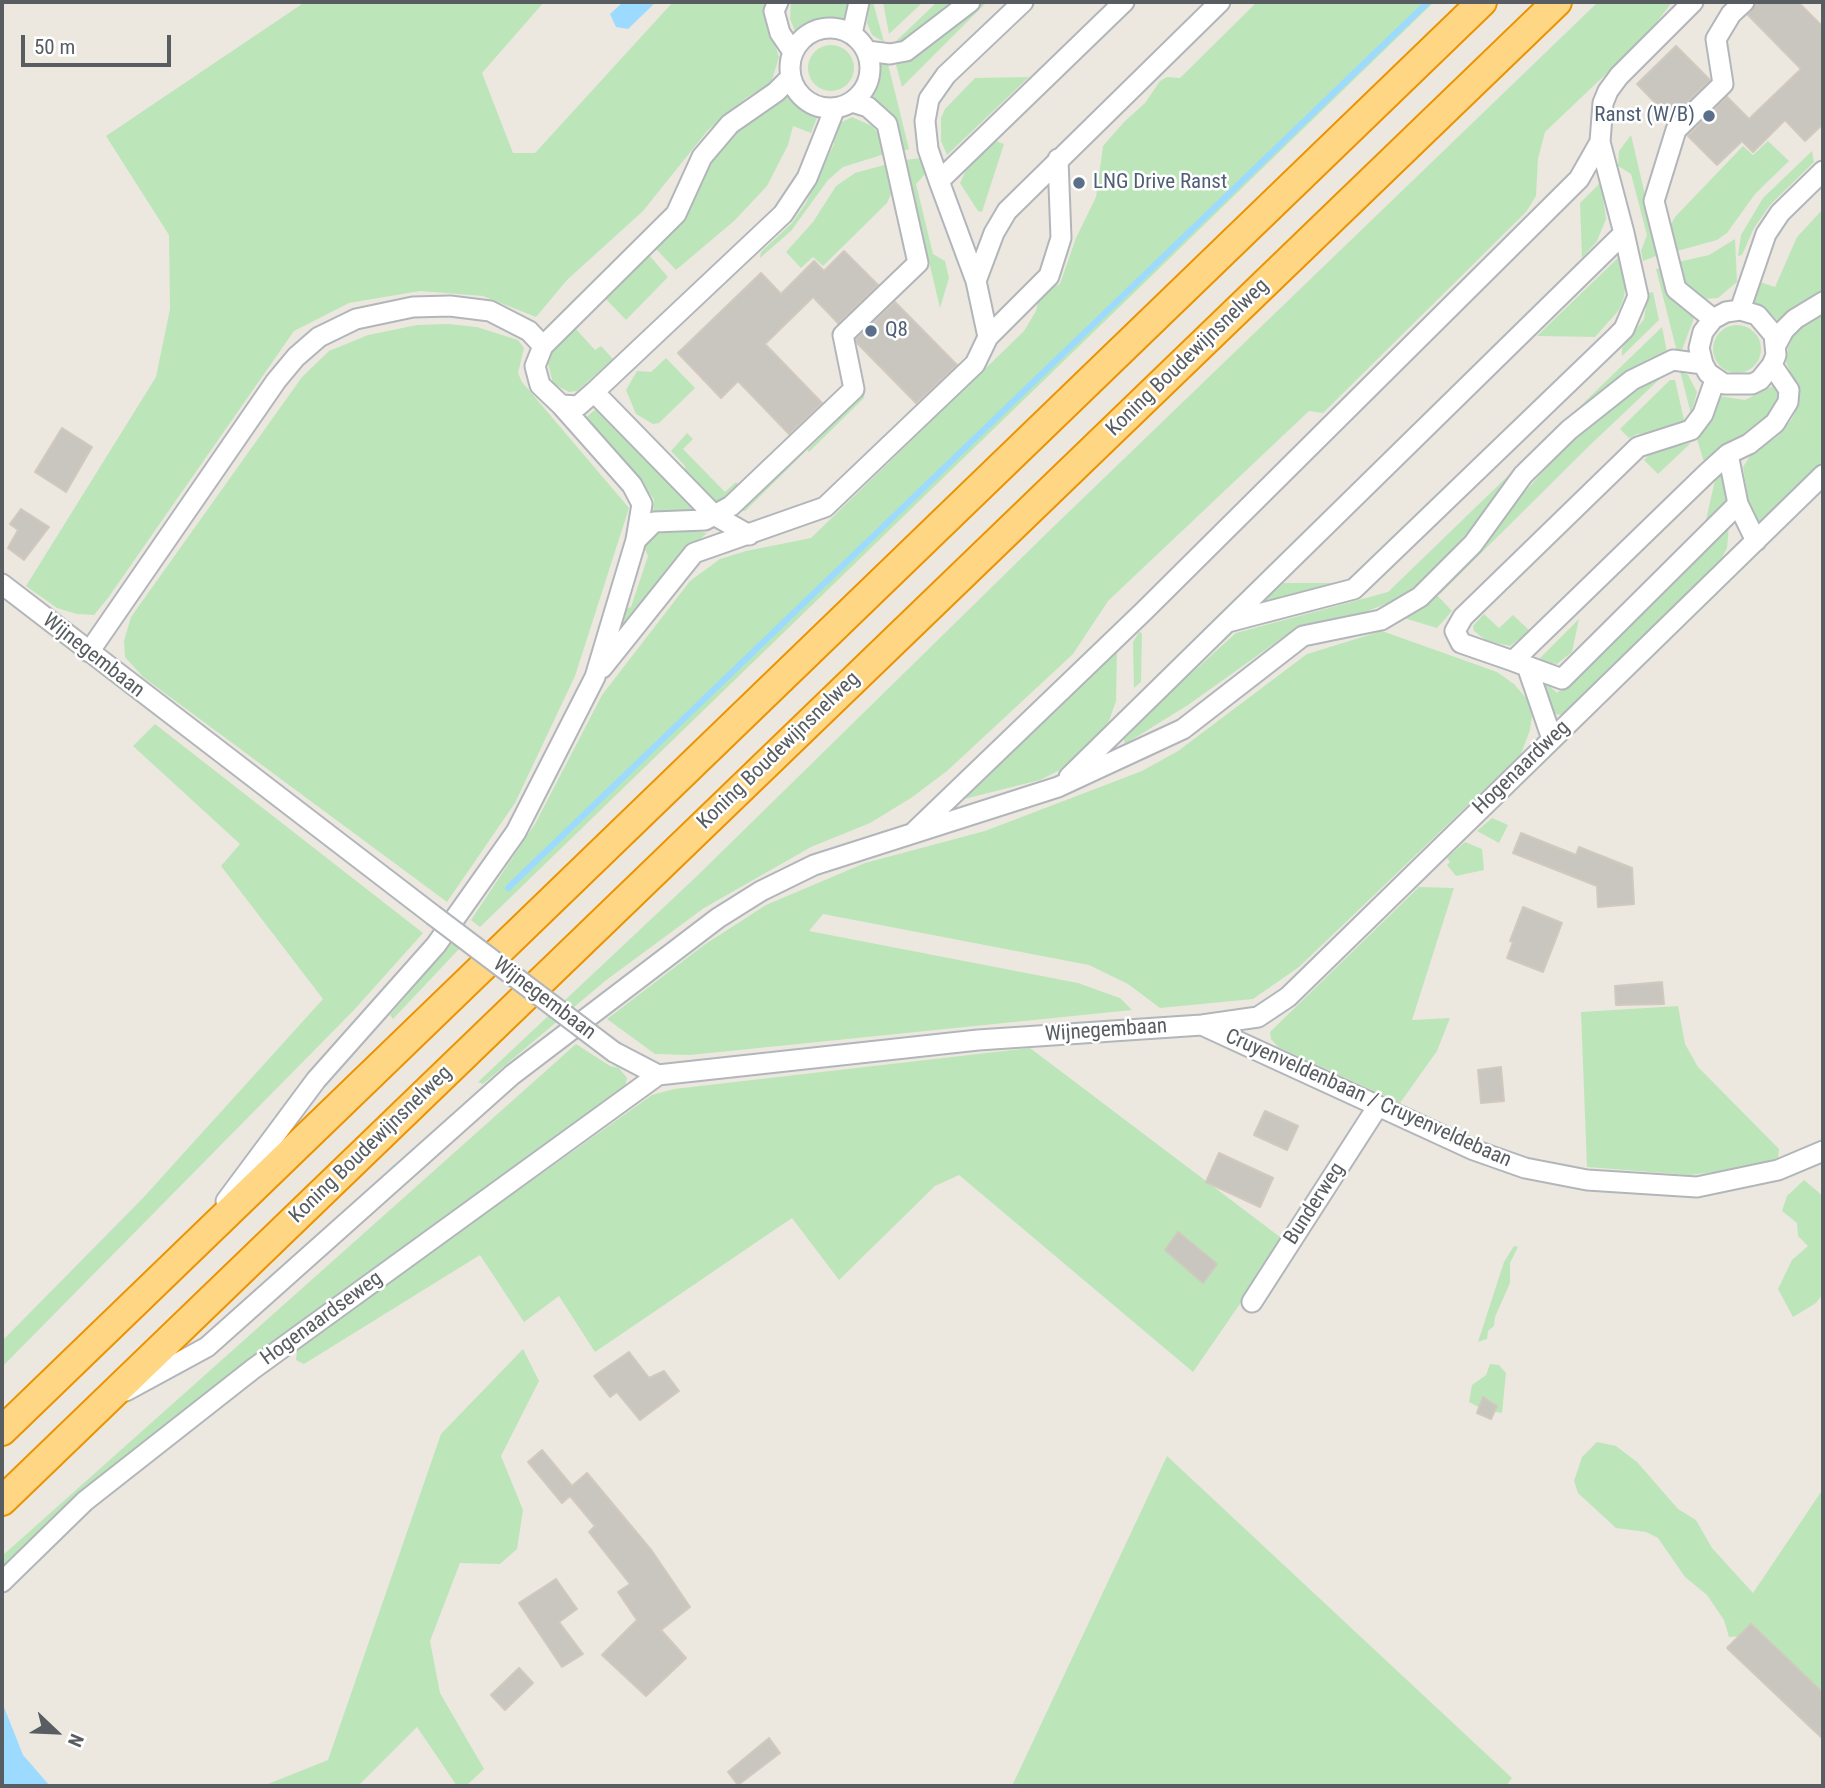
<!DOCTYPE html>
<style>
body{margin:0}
#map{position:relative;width:1825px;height:1788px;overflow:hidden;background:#ece8df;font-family:"Roboto Condensed",sans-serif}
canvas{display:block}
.frame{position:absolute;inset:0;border:4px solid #585d61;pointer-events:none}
.north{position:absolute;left:21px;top:1697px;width:70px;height:70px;-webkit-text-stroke:5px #fff;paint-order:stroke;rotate:113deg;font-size:19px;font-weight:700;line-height:28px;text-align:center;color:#585d61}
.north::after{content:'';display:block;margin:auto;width:24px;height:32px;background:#585d61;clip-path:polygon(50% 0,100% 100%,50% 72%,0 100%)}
.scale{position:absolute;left:21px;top:35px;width:150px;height:32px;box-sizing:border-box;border:4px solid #585d61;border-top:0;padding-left:9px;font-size:21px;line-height:24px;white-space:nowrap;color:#585d61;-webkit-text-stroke:5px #fff;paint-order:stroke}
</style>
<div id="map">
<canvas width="1825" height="1788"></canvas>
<div class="frame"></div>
<div class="north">N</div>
<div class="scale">50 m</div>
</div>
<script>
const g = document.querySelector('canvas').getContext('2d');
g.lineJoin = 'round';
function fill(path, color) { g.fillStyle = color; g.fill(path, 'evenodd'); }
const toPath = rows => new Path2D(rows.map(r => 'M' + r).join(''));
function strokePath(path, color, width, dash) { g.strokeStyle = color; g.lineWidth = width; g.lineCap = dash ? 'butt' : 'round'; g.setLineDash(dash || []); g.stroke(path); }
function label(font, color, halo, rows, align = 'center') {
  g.font = font + ' "Roboto Condensed",sans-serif'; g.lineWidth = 5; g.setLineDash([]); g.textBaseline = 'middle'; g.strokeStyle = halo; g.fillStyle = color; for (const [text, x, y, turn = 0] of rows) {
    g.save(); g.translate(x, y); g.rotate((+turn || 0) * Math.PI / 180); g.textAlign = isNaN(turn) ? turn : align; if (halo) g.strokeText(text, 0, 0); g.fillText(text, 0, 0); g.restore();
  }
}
const green = toPath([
 [305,2,544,2,482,73,513,153,535,153,673,2,766,2,767,21,779,57,771,83,746,98,708,130,643,211,567,280,536,317,483,296,420,291,349,303,294,331,108,598,94,615,77,614,57,608,26,586,156,377,170,309,169,235,106,136],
 [791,2,849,2,846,18,816,19,795,31,790,19],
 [870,2,873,2,884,42,872,35,867,23],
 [883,2,923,2,889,34],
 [937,2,960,2,907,40,892,45],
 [983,2,987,2,902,87,896,65,961,23],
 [1257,2,1434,2,480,927,471,920,535,824,602,695,690,581,720,559,746,551,811,538,1024,331,1036,311,1040,292,1060,284,1076,238,1096,197,1103,146,1124,122,1145,103,1160,81,1167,77,1180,78],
 [1598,2,1672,2,1647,35,1545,132,1538,159,1536,196,1526,212,1323,413,1309,411,1108,601,1073,654,947,771,911,798,870,823,811,847,704,908,605,981,483,1084,478,1082,698,875,1048,532],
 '808 68a23 23 0 1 1 46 0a23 23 0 1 1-46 0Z',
 [881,63,888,64,909,149,899,152,869,100,880,77],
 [1029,77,947,155,941,141,941,118,945,109,975,78],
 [789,94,799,105,818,115,811,133,793,126,788,145,767,186,734,221,676,270,656,249,681,222,713,155,726,137],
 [852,117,872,126,878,133,885,154,843,167,828,180,791,231,760,258,761,252,792,223,806,203,834,144,833,131,838,124],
 [1631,135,1659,255,1643,261,1641,251,1647,235,1631,174,1618,166,1619,151],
 [996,141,1004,144,982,212,978,211,960,183,967,168],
 [1768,141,1789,161,1755,194,1727,233,1717,240,1677,251,1670,226,1675,217,1743,146,1753,155],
 [1812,151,1814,162,1770,205,1754,228,1742,255,1738,256,1741,235,1763,198],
 [921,158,925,174,916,184,933,254,945,261,949,278,940,308,905,160],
 [888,164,892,192,887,203,823,266,813,257,801,268,786,252,813,222,836,186,855,173],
 [1601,182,1606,219,1597,241,1582,258,1580,203],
 [1823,209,1823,294,1777,320,1768,311,1748,302,1757,281,1775,287,1797,237],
 [1735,239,1737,282,1718,298,1704,299,1693,294,1681,277,1678,262,1709,255],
 [649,255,668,277,626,320,604,297],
 [1620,256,1626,278,1624,297,1619,310,1595,337,1537,336],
 [1662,268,1668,291,1694,318,1682,350,1677,352,1656,269],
 [1653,292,1659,320,1622,356,1622,348,1644,319,1648,293],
 [1823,314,1823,462,1758,525,1749,505,1743,467,1750,456,1778,436,1792,419,1799,403,1798,390,1786,362,1788,348,1795,332],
 [448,324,477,327,518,340,524,348,518,373,522,382,629,508,575,676,515,803,447,902,143,677,125,657,124,641,131,617,302,377,329,351,368,335,417,325],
 '1713 349a24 24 0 1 1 48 0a24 24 0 1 1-48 0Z',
 [1662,327,1667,352,1478,521,1419,585,1398,599,1355,616,1296,628,1188,705,1125,744,1124,739,1174,689,1236,633,1388,592],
 [575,328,595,350,601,346,613,359,577,391,569,392,553,384,548,363,555,346],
 [666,358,695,388,659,423,653,424,636,414,626,390,637,371,651,372],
 [1680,371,1688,375,1697,392,1691,414],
 [1664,375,1588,447,1440,594,1438,591,1560,452,1641,385],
 [1670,380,1675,380,1685,424,1653,433,1637,434,1629,438,1620,429],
 [1773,386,1779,395,1776,409,1768,422,1704,462,1697,439,1710,422,1719,396,1745,400],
 [865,388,864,398,809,452,807,450,825,432,822,428],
 [597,408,694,509,693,514,653,514,654,499,582,421],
 [687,433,693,439,683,449,725,492,736,482,739,485,737,490,719,503,712,503,684,480,685,466,671,451],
 [1691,443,1658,474,1644,460,1653,451],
 [801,450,804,453,745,511,737,511],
 [1721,474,1729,503,1704,529,1715,480],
 [1729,526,1727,548,1720,561,1564,715,1553,714,1542,679,1557,693],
 [687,529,707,533,671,564,617,632,622,610,631,607,648,556,644,547,647,539,658,530],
 [1284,583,1335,583,1335,586,1263,605,1263,602],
 [1435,593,1452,611,1437,628,1404,618],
 [1484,614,1499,628,1513,615,1530,631,1510,646,1487,641,1474,631,1473,626],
 [1579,619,1572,652,1557,664,1537,661],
 [1382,631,1497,672,1514,684,1527,699,1532,715,1530,730,1521,754,1299,967,1253,999,1160,1008,1128,984,1089,965,823,914,809,931,1078,983,1120,998,1132,1010,690,1055,655,1054,607,1019,704,945,766,905,865,863,985,831,1142,771,1178,751,1307,654],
 [1139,632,1142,633,1141,682,1134,688,1133,642],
 [1117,650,1116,701,1109,721,1102,731,1060,770,1040,780,964,799,964,795],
 [155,724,423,933,354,1010,2,1367,2,1341,143,1198,323,999,221,866,240,844,133,746],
 [1492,818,1508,825,1499,843,1477,831],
 [1465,842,1482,849,1484,870,1456,876,1447,865,1450,862,1447,858],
 [1419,887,1454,888,1412,1020,1450,1018,1437,1051,1400,1103,1278,1047,1271,1039,1270,1032],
 [452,943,459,949,393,1019,390,1015],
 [1678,1006,1685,1044,1698,1067,1779,1149,1778,1158,1745,1168,1690,1175,1587,1167,1581,1012],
 [576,1044,610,1066,619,1068,627,1078,625,1087,2,1574,2,1556],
 [1030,1048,1284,1240,1193,1372,959,1175,935,1186,839,1280,792,1218,595,1352,559,1296,524,1322,480,1255,304,1364,296,1360,297,1351,311,1338,652,1095,674,1089],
 [1804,1180,1823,1196,1823,1294,1816,1303,1793,1317,1778,1289,1792,1260,1808,1246,1798,1236,1797,1223,1782,1211,1787,1196],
 [1514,1246,1518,1247,1510,1263,1510,1283,1495,1317,1494,1326,1488,1331,1487,1339,1478,1342,1504,1262],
 [523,1349,539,1381,501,1456,523,1510,517,1549,500,1564,460,1563,430,1641,440,1693,484,1769,466,1786,457,1786,417,1727,358,1786,263,1786,328,1760,441,1434],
 [1490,1364,1499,1365,1506,1373,1502,1413,1484,1410,1469,1402,1472,1385,1486,1375],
 [1597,1442,1616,1446,1637,1462,1678,1509,1696,1520,1712,1548,1753,1593,1823,1489,1823,1708,1799,1688,1753,1635,1729,1637,1724,1620,1707,1595,1685,1577,1658,1538,1646,1532,1616,1528,1578,1493,1574,1481,1582,1457],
 [1167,1456,1512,1778,1506,1786,1012,1786]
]);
const water = toPath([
 [623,2,656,2,628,29,616,27,610,14],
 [2,1702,23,1755,50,1786,2,1786]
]);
const stream = toPath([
 [508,888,1428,2]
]);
const building = toPath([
 [1756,2,1798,2,1823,27,1823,124,1805,141,1785,120,1753,152,1742,141,1717,165,1688,136,1727,97,1749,119,1801,69,1748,15,1756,2],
 [1676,46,1710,80,1670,118,1637,84,1676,46],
 [844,251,878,285,838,323,813,297,765,344,822,403,789,434,738,381,721,398,678,353,761,273,781,294,814,261,824,271,844,251],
 [895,302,957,365,916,403,857,343,856,339,895,302],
 [62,428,92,447,66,492,35,472,62,428],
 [21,509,49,527,24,560,8,548,18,530,10,524,21,509],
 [1521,833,1576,855,1579,847,1632,868,1634,904,1598,907,1597,886,1513,853,1521,833],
 [1523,907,1562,923,1543,972,1507,958,1513,942,1510,941,1523,907],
 [1662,982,1664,1004,1616,1005,1615,986,1662,982],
 [1501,1067,1504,1101,1481,1103,1478,1070,1501,1067],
 [1265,1111,1298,1126,1287,1150,1254,1135,1265,1111],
 [1219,1153,1273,1178,1260,1207,1206,1182,1219,1153],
 [1178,1232,1217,1264,1203,1283,1165,1250,1178,1232],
 [629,1352,649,1378,664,1371,679,1391,640,1420,617,1392,610,1397,594,1376,629,1352],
 [1483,1397,1497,1406,1491,1419,1477,1413,1483,1397],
 [542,1450,572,1486,587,1473,652,1551,690,1607,661,1630,686,1658,646,1696,602,1655,637,1620,618,1592,630,1584,589,1532,595,1526,570,1496,562,1503,528,1462,542,1450],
 [556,1579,577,1609,559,1622,583,1654,562,1667,519,1603,556,1579],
 [1751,1624,1823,1693,1823,1739,1727,1648,1751,1624],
 [519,1668,533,1683,505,1710,491,1695,519,1668],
 [769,1738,780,1753,738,1785,728,1772,769,1738]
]);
const minor = toPath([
 [778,2,774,11,780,33,793,52],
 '790 68a40 40 0 1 1 80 0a40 40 0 1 1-80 0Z',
 [852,34,859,2],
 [867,51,890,54,906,51,970,2],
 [939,181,928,149,925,121,929,99,946,75,1023,2],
 [976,281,994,233,1007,211,1220,2],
 [1740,310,1766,234,1780,213,1823,171],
 [1713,319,1676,289,1654,201,1676,130,1723,84,1716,39,1731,14,1744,2],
 [988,337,1049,276,1061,238,1058,159],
 [1776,345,1784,330,1795,319,1823,302],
 [1715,380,1703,414,1691,430,1638,447,1463,617,1455,631,1461,643,1513,661,1707,473,1728,454,1749,444,1775,423,1788,402,1789,390,1772,365],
 [594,392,578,406,561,405,540,385,535,366,543,346,676,214,702,157,730,124,776,92,791,77],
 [1738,504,1756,541],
 [749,535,714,515,594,392,783,214,807,178,835,108],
 [637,539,654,522,705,520,731,506,854,389,843,335,918,263,887,124,868,107,852,102],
 [2,584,433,915],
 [1228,622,1354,589,1615,338,1624,329,1638,296,1624,233],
 [89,652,276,381,296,357,319,337,356,319,413,307,450,306,490,311,529,331,543,346],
 [1513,661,1562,679,1738,504,1728,454],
 [1527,666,1552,739],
 [602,668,694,553,825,507,975,364,988,337,976,281,939,181,1124,2],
 [1069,777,1624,233,1600,142],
 [915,831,1144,611,1579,179,1600,142,1603,103,1608,91,1619,76,1693,2],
 [1202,1025,1474,1150,1525,1168,1587,1180,1697,1187,1778,1170,1823,1151],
 [614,1052,658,1075,978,1040,1202,1025,1258,1017,1288,997,1823,475],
 [226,1201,316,1080,436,945,516,832,595,677,636,540,642,504,632,485,561,405],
 [1252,1302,1378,1106],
 [126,1391,207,1347,512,1075,718,918,761,891,814,865,1058,787,1183,729,1303,636,1381,620,1420,597,1473,544,1523,475,1569,430,1632,380,1673,360,1703,364,1708,373,1724,384,1752,384,1760,380,1772,365,1776,355,1774,335,1757,315,1740,310,1726,312,1713,319,1703,332,1699,348,1703,364],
 [2,1582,85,1501,253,1369,658,1075]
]);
const highway = toPath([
 [2,1431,1482,2],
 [2,1501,1557,2]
]);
const minorBridge = toPath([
 [433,915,614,1052]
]);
const markers = [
 [1709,116,7,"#5c6f8a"],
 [1079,183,7,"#5c6f8a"],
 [871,331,7,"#5c6f8a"]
];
const serviceNames = [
 ["Ranst (W/B)",1695,116,"right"],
 ["LNG Drive Ranst",1093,183],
 ["Q8",885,331]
];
const streetNames = [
 ["Koning Boudewijnsnelweg",1188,358,-44],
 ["Wijnegembaan",93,656,38],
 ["Koning Boudewijnsnelweg",779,751,-44],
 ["Hogenaardweg",1522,768,-44],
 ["Wijnegembaan",544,999,37],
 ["Wijnegembaan",1106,1031,-4],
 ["Cruyenveldenbaan / Cruyenveldebaan",1368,1099,24],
 ["Koning Boudewijnsnelweg",371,1145,-44],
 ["Bunderweg",1315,1204,-57],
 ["Hogenaardseweg",322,1319,-36]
];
fill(green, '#bde5ba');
fill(water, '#9cdaff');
strokePath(stream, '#9cdaff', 6);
fill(building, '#c9c5bf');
strokePath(building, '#d1c9be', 2);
strokePath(minor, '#b2b6bb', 23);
strokePath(highway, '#eb9300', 32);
strokePath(minor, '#fff', 19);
strokePath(highway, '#ffd784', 28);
strokePath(minorBridge, '#b2b6bb', 23, []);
strokePath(minorBridge, '#fff', 19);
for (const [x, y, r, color] of markers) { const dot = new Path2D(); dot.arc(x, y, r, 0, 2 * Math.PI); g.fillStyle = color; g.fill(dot); strokePath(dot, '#fff', 2.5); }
label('21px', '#4e5e75', '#fff', serviceNames, 'left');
label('21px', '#585d61', '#fff', streetNames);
</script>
